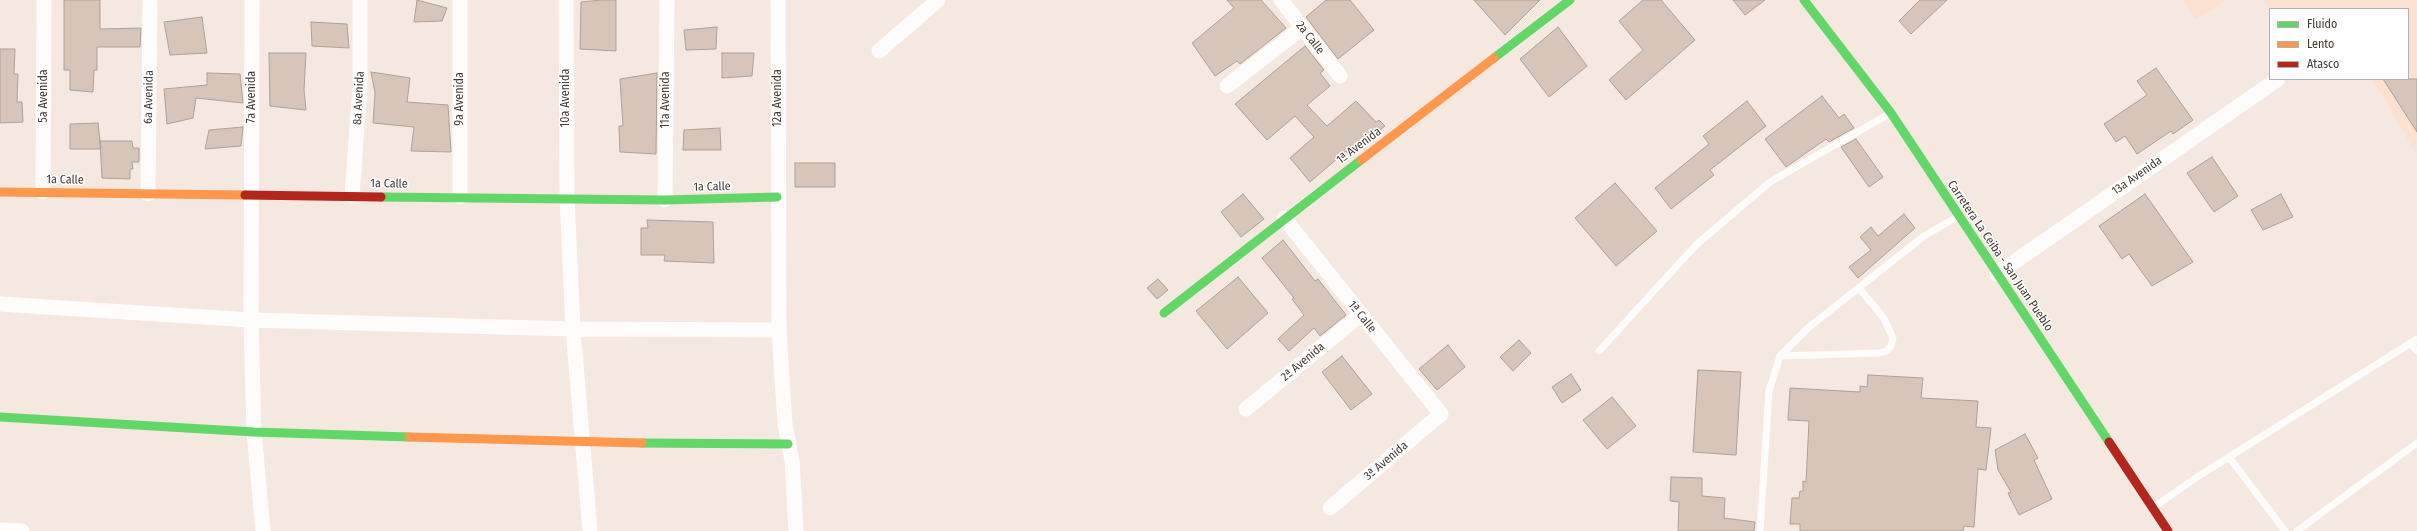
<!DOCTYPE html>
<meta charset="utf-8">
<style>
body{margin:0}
#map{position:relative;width:2417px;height:531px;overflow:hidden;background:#f5e8e0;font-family:"Fira Sans Condensed",sans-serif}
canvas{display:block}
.legend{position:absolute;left:2269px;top:8px;width:140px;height:72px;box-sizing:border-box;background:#fff;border:1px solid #b5b0ad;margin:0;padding:5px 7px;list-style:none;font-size:12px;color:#463a33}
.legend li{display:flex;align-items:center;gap:8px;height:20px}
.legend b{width:20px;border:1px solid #b5b0ad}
</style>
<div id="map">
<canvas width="2417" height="531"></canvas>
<ul class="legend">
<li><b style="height:5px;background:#63d668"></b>Fluido</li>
<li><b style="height:5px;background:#ff974d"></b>Lento</li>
<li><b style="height:5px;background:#b3261e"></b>Atasco</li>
</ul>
</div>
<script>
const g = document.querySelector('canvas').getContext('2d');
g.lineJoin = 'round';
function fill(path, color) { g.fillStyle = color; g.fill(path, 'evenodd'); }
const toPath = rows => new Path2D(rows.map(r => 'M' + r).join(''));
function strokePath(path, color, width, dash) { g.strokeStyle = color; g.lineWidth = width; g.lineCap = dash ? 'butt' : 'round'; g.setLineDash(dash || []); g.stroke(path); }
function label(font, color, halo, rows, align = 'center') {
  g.font = font + ' "Fira Sans Condensed",sans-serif'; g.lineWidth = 3; g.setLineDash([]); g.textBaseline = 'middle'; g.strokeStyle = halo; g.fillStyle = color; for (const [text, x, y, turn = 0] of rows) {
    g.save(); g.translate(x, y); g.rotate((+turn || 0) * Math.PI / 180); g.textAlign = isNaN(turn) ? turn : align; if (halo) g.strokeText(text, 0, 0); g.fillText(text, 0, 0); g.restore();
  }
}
const built = toPath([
 [2183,0,2227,0,2196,19],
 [2263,0,2417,0,2417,155,2372,79,2408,79,2408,9,2270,10]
]);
const building = toPath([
 [64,0,100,0,100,29,141,28,140,47,97,47,97,70,94,70,93,92,70,90,70,70,64,70,64,0],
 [417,0,447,8,442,21,414,22,417,0],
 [601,0,616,0,616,51,580,49,581,2,601,0],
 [1227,0,1261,0,1286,28,1240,64,1237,61,1215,76,1192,43,1234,8,1227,0],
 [1326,0,1350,0,1374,30,1338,59,1306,17,1326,0],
 [1474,0,1540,0,1505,35,1474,0],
 [1643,0,1661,0,1695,40,1626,100,1609,80,1643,50,1619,21,1643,0],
 [1733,0,1765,0,1745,15,1733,0],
 [1920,0,1947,0,1911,34,1899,21,1920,0],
 [202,17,207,53,170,55,164,22,202,17],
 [311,22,347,24,349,48,312,46,311,22],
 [717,27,716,49,686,50,684,30,717,27],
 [1558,27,1587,66,1549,97,1520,59,1558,27],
 [1305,46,1324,70,1320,73,1330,86,1307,105,1327,126,1356,101,1376,122,1379,120,1385,126,1348,154,1346,151,1310,182,1290,158,1314,137,1295,116,1267,140,1235,104,1305,46],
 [0,49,15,49,14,74,18,74,17,102,22,102,23,122,0,123,0,49],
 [269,53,306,53,304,90,306,110,270,106,269,53],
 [722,53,754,53,752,76,722,78,722,53],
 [2156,68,2193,120,2173,134,2171,131,2137,154,2125,136,2116,142,2104,124,2147,95,2137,81,2156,68],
 [371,72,410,78,407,102,448,105,451,152,411,151,414,127,373,123,375,93,371,72],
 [207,73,240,74,243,103,196,98,193,118,167,124,164,89,207,85,207,73],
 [657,73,656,154,620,152,619,126,623,126,620,79,657,73],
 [2383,79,2417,79,2417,132,2383,79],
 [1822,96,1839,118,1844,114,1854,128,1829,142,1826,139,1786,167,1765,139,1822,96],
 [1747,101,1766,126,1710,170,1714,175,1671,209,1655,188,1709,144,1703,136,1747,101],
 [98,123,101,149,70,149,70,124,98,123],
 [243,127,241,146,205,149,209,130,243,127],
 [720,128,721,150,683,150,684,130,720,128],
 [1856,139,1883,177,1869,187,1841,147,1856,139],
 [100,141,132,141,133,148,139,148,139,162,132,162,133,169,130,169,130,179,102,178,100,141],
 [2212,157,2238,196,2214,212,2187,173,2212,157],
 [795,163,835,163,835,187,795,187,795,163],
 [1615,183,1657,231,1616,266,1575,218,1615,183],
 [1243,194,1264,219,1241,237,1221,212,1243,194],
 [2145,194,2193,262,2152,286,2129,254,2122,259,2099,226,2145,194],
 [2281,194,2293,217,2263,230,2251,210,2281,194],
 [1904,214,1915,228,1858,278,1849,267,1871,250,1860,237,1871,227,1878,236,1904,214],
 [647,220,713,222,714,263,664,261,665,255,641,255,641,228,648,228,647,220],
 [1283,240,1315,281,1318,279,1346,315,1320,336,1314,328,1289,351,1278,339,1304,315,1292,299,1294,298,1262,258,1283,240],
 [1238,277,1268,313,1227,349,1196,311,1238,277],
 [1158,279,1168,290,1157,299,1147,288,1158,279],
 [1519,340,1531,353,1513,371,1500,357,1519,340],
 [1448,345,1465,367,1437,390,1419,369,1448,345],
 [1342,356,1372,394,1351,410,1322,372,1342,356],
 [1698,370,1741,372,1736,455,1693,452,1698,370],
 [1571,374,1581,390,1562,403,1552,387,1571,374],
 [1868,375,1923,378,1921,398,1978,401,1976,427,1991,428,1986,470,1978,469,1974,527,1964,526,1963,531,1800,531,1800,524,1790,524,1792,498,1799,498,1800,491,1803,491,1803,481,1806,482,1809,421,1788,420,1790,388,1860,392,1860,386,1867,387,1868,375],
 [1612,397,1636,426,1607,449,1583,420,1612,397],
 [2025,434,2038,458,2034,460,2052,499,2019,515,2008,493,2011,492,1998,470,1995,450,2025,434],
 [1671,477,1702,478,1702,496,1725,498,1724,518,1755,522,1754,531,1678,531,1679,502,1670,501,1671,477]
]);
const lane = toPath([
 [2410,343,2417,351],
 [1599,351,1696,245,1770,182,1889,114],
 [1780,356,1879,353,1886,351,1891,346,1893,338,1883,317,1859,288],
 [2229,457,2285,531],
 [2154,507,2197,477,2417,339],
 [1760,531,1769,391,1780,356,1808,328,1924,236,1957,217],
 [2297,531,2417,443]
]);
const street = toPath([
 [252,0,251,320,254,432,263,531],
 [566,0,567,197,573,329,590,531],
 [778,0,779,330,785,424,792,461,796,531],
 [1281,0,1340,76],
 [879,51,938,0],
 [1227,86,1302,28],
 [43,192,44,0],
 [148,194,150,0],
 [352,196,360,86,360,0],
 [460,197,460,0],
 [665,200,667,0],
 [1284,218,1441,414,1330,508],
 [1997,274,2278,79],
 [0,304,251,320,573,329,779,330],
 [1246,409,1360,315],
 [0,530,22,531]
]);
const fast = toPath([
 [1804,0,1891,113,2109,442],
 [1494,58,1570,0],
 [381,197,665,200,777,197],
 [1164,313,1361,160],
 [0,417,254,432,409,437],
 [642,443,788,444]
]);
const slow = toPath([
 [1361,160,1494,58],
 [0,192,245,195],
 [409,437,642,443]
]);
const jam = toPath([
 [245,195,381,197],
 [2109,442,2168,531]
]);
const streetNames = [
 ["2a Calle",1310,38,52],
 ["5a Avenida",44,96,-90],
 ["6a Avenida",149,97,-89],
 ["7a Avenida",252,97,-90],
 ["8a Avenida",359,98,-87],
 ["10a Avenida",566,98,-90],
 ["12a Avenida",778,98,-90],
 ["9a Avenida",460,99,-90],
 ["11a Avenida",666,100,-90],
 ["1ª Avenida",1359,146,-37],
 ["13a Avenida",2137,176,-35],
 ["1a Calle",65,180,1],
 ["1a Calle",389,184,1],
 ["1a Calle",712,187,-1],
 ["Carretera La Ceiba - San Juan Pueblo",2000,256,56],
 ["1ª Calle",1362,317,51],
 ["2ª Avenida",1303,362,-40],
 ["3ª Avenida",1386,461,-40]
];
fill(built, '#fae1d0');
fill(building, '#d7c5b9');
strokePath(building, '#aba19a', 1);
strokePath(lane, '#fefcfa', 7);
strokePath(street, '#fefcfa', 15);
strokePath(fast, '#63d668', 9);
strokePath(slow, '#ff974d', 9);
strokePath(jam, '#b3261e', 9);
label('12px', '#463a33', '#fff', streetNames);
</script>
